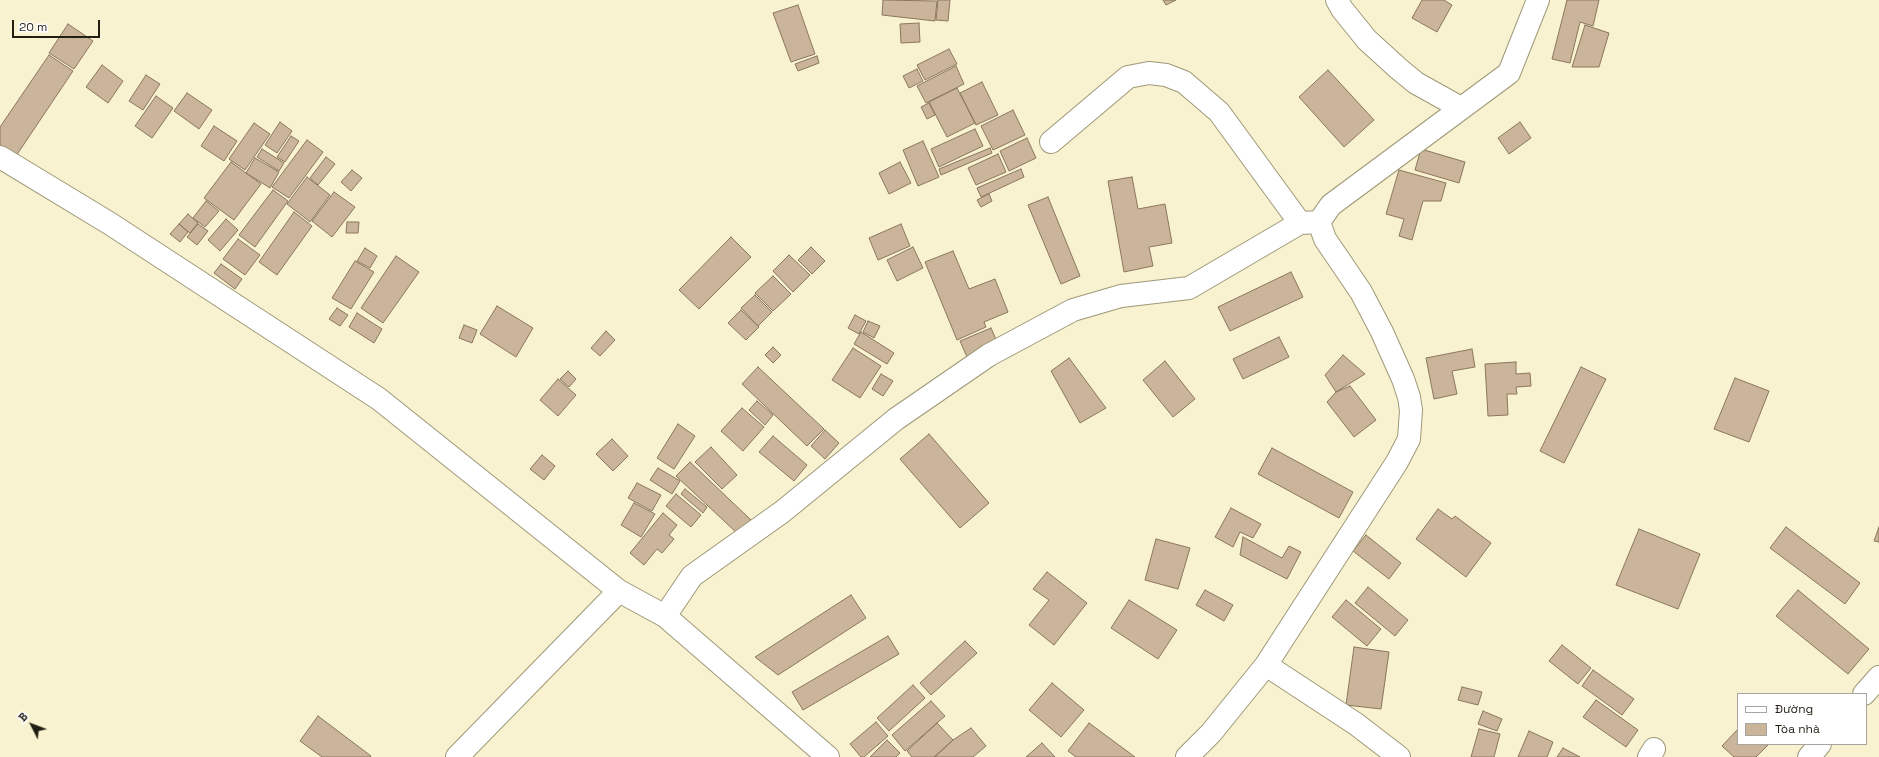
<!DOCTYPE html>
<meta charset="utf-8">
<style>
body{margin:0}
#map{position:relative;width:1879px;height:757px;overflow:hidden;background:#f8f2d0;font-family:"Space Grotesk",sans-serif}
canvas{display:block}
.legend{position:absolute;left:1737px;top:693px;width:130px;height:52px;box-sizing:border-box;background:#fff;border:1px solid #a6a5a0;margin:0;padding:5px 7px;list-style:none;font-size:12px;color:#211e12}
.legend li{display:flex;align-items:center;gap:8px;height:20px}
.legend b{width:20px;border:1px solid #a6a5a0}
.north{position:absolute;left:12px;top:705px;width:40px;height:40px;-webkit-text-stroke:3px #fff;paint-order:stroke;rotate:312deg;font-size:11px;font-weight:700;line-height:16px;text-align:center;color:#211e12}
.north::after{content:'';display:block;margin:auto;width:14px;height:18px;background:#211e12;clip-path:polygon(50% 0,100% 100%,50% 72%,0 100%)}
.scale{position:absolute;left:12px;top:20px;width:88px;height:18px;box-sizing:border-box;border:2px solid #211e12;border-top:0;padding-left:5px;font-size:12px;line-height:14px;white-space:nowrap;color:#211e12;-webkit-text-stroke:3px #fff;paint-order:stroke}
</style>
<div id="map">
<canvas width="1879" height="757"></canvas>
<ul class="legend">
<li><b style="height:5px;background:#fff"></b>Đường</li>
<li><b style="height:11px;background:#cbb59a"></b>Tòa nhà</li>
</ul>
<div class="north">B</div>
<div class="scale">20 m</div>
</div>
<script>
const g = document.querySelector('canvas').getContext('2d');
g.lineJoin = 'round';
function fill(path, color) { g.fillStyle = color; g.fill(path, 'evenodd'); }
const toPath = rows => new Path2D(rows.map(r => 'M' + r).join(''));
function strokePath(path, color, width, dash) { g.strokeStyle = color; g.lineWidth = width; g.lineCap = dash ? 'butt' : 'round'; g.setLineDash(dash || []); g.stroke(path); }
const building = toPath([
 [883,0,937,1,935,21,882,15,883,0],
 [938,0,950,0,948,21,936,20,938,0],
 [1163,0,1176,0,1166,5,1163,0],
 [1422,0,1444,0,1452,5,1437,32,1412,18,1422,0],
 [1567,0,1599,0,1593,26,1580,22,1570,63,1552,59,1567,0],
 [798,5,815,54,791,62,773,13,798,5],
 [919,23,920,42,901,43,900,24,919,23],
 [68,24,93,41,74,69,49,53,68,24],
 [1585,25,1609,33,1599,67,1572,67,1585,25],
 [949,49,957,64,925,80,917,65,949,49],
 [49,55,73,71,14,159,0,150,0,127,49,55],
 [817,56,819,63,798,71,795,64,817,56],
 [102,65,123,81,108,103,86,87,102,65],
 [956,66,964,84,926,103,917,86,956,66],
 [917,69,923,81,909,88,903,76,917,69],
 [1328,70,1374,120,1344,147,1299,97,1328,70],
 [146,75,160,84,143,110,129,101,146,75],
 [982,82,998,115,976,125,960,93,982,82],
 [957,88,975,123,947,137,929,102,957,88],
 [187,93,212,110,199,129,174,111,187,93],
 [156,96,173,108,152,138,135,126,156,96],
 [929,103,935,115,927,119,921,107,929,103],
 [1013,110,1025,135,993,150,981,126,1013,110],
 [280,122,292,131,277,153,265,145,280,122],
 [1520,122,1531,138,1509,154,1498,138,1520,122],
 [254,123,270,134,245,170,229,159,254,123],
 [214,126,237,141,224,161,201,146,214,126],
 [975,129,983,146,939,167,931,149,975,129],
 [291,136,299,141,285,162,277,157,291,136],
 [1027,138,1036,158,1009,171,1000,151,1027,138],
 [307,140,323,152,289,198,272,187,307,140],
 [923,141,939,177,918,186,903,150,923,141],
 [990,148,992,153,941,175,939,169,990,148],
 [262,149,284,163,279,171,257,157,262,149],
 [1421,149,1465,162,1459,183,1415,170,1421,149],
 [998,154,1006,172,976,185,968,168,998,154],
 [326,157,335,164,318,185,310,178,326,157],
 [255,158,279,172,270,188,246,173,255,158],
 [231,162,261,184,234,220,204,198,231,162],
 [900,162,911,183,889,194,879,173,900,162],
 [1021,169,1024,177,981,197,977,188,1021,169],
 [352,170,362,178,351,191,341,182,352,170],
 [1399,170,1446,183,1441,201,1423,201,1412,240,1399,236,1404,219,1386,214,1399,170],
 [307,177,330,195,310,222,287,204,307,177],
 [1132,177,1138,209,1165,204,1172,243,1149,247,1153,266,1124,272,1108,181,1132,177],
 [273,190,288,201,255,247,239,235,273,190],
 [334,192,355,207,332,237,312,221,334,192],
 [989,194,992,201,981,207,977,200,989,194],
 [1048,197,1080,276,1061,284,1028,205,1048,197],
 [206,201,219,211,205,227,193,218,206,201],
 [294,212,312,226,277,275,259,262,294,212],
 [188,214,198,223,190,233,179,224,188,214],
 [226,219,238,230,220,251,208,240,226,219],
 [347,222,359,222,358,233,346,233,347,222],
 [179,224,188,232,180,242,170,234,179,224],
 [198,224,208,231,197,245,187,237,198,224],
 [901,224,910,246,878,260,869,238,901,224],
 [731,237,751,257,699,309,679,290,731,237],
 [238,239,260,255,245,275,223,259,238,239],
 [811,247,825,261,812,274,798,260,811,247],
 [913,247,923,268,897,281,887,260,913,247],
 [365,248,377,256,370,268,357,261,365,248],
 [953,251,969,289,995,279,1008,312,984,322,986,327,957,340,925,262,953,251],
 [789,255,810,275,793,292,773,271,789,255],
 [396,256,419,272,383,323,361,308,396,256],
 [355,261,374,272,351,309,332,298,355,261],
 [221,264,242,279,235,289,214,273,221,264],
 [1291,272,1303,297,1230,331,1218,307,1291,272],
 [773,276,791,294,773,311,755,293,773,276],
 [755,295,772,312,758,326,741,308,755,295],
 [497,306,533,328,516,357,480,334,497,306],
 [337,308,348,315,340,326,329,319,337,308],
 [741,310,759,327,746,340,728,323,741,310],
 [357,313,382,329,374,343,349,327,357,313],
 [855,315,866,321,859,334,848,328,855,315],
 [868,321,880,326,874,338,863,332,868,321],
 [464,325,477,330,472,343,459,338,464,325],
 [991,328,998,344,967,357,960,341,991,328],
 [606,331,615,340,600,356,591,348,606,331],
 [861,332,894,353,887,364,854,344,861,332],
 [1279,337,1289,357,1243,379,1233,359,1279,337],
 [773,347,781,355,773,363,765,355,773,347],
 [853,348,881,366,860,398,832,380,853,348],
 [1472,349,1475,367,1452,371,1457,394,1434,399,1426,358,1472,349],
 [1343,355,1365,374,1336,392,1325,375,1343,355],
 [1069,358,1106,408,1080,423,1051,371,1069,358],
 [1165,361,1195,399,1173,417,1143,380,1165,361],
 [1516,362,1516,374,1530,373,1531,386,1516,387,1517,394,1507,394,1508,415,1488,416,1485,364,1516,362],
 [758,367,824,429,807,446,742,384,758,367],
 [1581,367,1606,379,1564,463,1540,451,1581,367],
 [568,371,576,379,569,387,560,379,568,371],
 [881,374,893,381,883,396,872,389,881,374],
 [1735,378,1769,391,1749,442,1714,429,1735,378],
 [558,379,576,395,558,416,540,400,558,379],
 [1350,386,1376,420,1354,437,1327,402,1336,392,1350,386],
 [757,401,773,415,765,425,749,410,757,401],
 [742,408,764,427,743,451,721,431,742,408],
 [678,424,695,436,674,469,657,458,678,424],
 [825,430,839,443,825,459,811,446,825,430],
 [929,434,989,503,960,528,900,459,929,434],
 [773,436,807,465,794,481,759,452,773,436],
 [612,439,628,456,613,471,596,454,612,439],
 [711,447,737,475,722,489,695,462,711,447],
 [1272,448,1353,492,1339,518,1258,474,1272,448],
 [542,455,555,466,544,480,530,469,542,455],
 [690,462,751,520,738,534,676,476,690,462],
 [658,468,680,481,672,494,650,480,658,468],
 [637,483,661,495,652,511,628,498,637,483],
 [685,489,707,507,703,513,681,494,685,489],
 [676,494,701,515,691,527,666,506,676,494],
 [634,503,655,514,641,537,621,525,634,503],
 [1231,508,1261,524,1253,538,1240,532,1233,547,1215,537,1231,508],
 [1438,509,1452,519,1455,516,1491,543,1466,577,1416,539,1438,509],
 [663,513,677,525,669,535,674,539,662,553,657,549,644,565,630,553,663,513],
 [1786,527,1860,583,1845,604,1770,548,1786,527],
 [1879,527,1879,542,1874,541,1879,527],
 [1639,529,1700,554,1678,609,1616,585,1639,529],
 [1366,535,1401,563,1389,579,1353,551,1366,535],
 [1243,537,1282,558,1289,546,1301,552,1287,579,1240,555,1243,537],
 [1156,539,1190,548,1178,589,1145,580,1156,539],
 [1047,572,1087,603,1054,645,1029,625,1049,600,1033,589,1047,572],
 [1368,587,1408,620,1395,636,1355,603,1368,587],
 [1205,590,1233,605,1224,621,1196,605,1205,590],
 [1798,590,1869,649,1848,674,1776,616,1798,590],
 [851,595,866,618,778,675,755,657,851,595],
 [1129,600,1177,630,1158,659,1111,628,1129,600],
 [1346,600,1381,629,1367,646,1332,617,1346,600],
 [888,636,899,654,803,710,792,692,888,636],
 [965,641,977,653,931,695,920,683,965,641],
 [1562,645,1591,668,1578,684,1549,661,1562,645],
 [1354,647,1389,652,1381,709,1346,705,1354,647],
 [1593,670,1634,699,1622,715,1582,686,1593,670],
 [1052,683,1084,710,1061,737,1029,710,1052,683],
 [913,685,925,698,889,731,877,718,913,685],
 [1462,687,1482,692,1478,705,1458,700,1462,687],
 [1596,700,1638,730,1626,747,1583,717,1596,700],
 [931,701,945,716,905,751,892,735,931,701],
 [1483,711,1502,719,1497,731,1478,724,1483,711],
 [318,716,371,756,370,757,322,757,300,741,318,716],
 [876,722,888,736,864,757,861,757,850,744,876,722],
 [937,723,953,740,934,757,912,757,907,751,937,723],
 [1089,723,1135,757,1076,757,1068,751,1089,723],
 [971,728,986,746,973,757,935,757,953,740,971,728],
 [1479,729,1500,734,1494,757,1471,757,1479,729],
 [1738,729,1738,744,1769,744,1756,757,1734,757,1722,746,1738,729],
 [1529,731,1553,742,1547,757,1518,757,1529,731],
 [887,740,900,753,896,757,870,757,887,740],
 [1042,743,1055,757,1026,757,1042,743],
 [1563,748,1580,757,1557,757,1563,748]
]);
const minor = toPath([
 [1337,0,1342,9,1367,40,1399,69,1416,83,1461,108],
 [1051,142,1128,77,1149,73,1166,75,1184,82,1219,112,1300,223],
 [0,157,109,223,379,399,619,591,665,616,828,757],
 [665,616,692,576,782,512,896,419,989,355,1073,310,1121,296,1189,288,1300,223,1319,222,1331,205,1509,73,1538,0],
 [1266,665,1356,724,1399,757],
 [1864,694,1879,677],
 [457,757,619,591],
 [1187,757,1211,733,1266,665,1397,462,1409,439,1411,410,1409,397,1403,379,1382,332,1361,292,1325,239,1319,222],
 [1649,757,1654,749],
 [1809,757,1820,744]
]);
fill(building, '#cbb59a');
strokePath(building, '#8a765c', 1);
strokePath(minor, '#9e9878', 24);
strokePath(minor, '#fff', 22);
</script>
